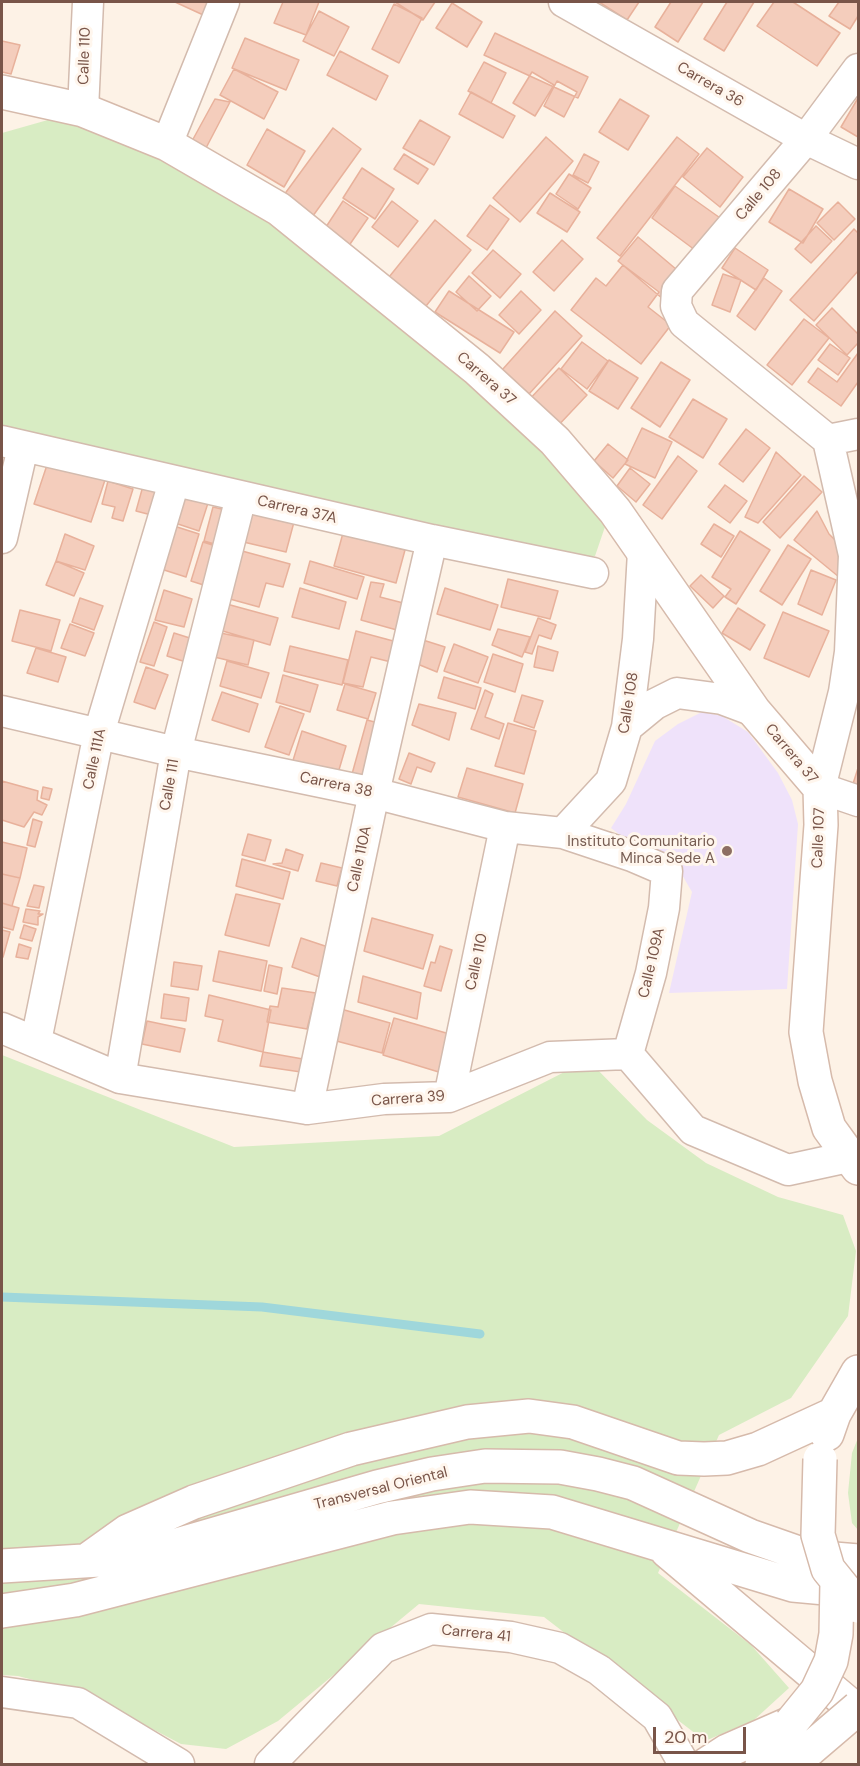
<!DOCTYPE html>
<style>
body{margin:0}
#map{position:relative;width:860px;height:1766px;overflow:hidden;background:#fdf2e6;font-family:"DM Sans",sans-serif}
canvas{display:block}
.frame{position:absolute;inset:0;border:3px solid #795549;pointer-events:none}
.scale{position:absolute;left:653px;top:1727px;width:93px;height:27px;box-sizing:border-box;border:3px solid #795549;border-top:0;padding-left:8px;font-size:18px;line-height:21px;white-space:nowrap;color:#795549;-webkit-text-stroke:4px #fff6ed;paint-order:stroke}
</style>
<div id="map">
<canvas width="860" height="1766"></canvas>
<div class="frame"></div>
<div class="scale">20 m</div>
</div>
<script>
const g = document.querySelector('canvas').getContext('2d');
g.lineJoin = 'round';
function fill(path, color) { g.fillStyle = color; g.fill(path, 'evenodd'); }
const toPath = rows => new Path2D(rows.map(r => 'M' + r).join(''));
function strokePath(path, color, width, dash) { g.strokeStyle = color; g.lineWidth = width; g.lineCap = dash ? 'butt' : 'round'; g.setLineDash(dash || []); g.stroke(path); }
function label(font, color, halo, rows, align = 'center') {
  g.font = font + ' "DM Sans",sans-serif'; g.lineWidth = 6; g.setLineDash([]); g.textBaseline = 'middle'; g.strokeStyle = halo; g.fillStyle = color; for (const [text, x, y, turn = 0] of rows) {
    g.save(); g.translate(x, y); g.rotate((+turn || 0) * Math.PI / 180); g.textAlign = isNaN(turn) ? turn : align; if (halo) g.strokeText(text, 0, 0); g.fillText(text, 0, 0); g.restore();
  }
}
const education = toPath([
 [702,712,722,716,748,732,778,773,792,800,798,824,787,989,669,993,692,892,671,856,624,838,611,828,626,804,655,741,678,724]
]);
const green = toPath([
 [83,110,279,209,545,448,608,518,595,556,565,563,2,437,2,133],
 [2,1055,234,1147,439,1136,588,1060,647,1120,706,1163,778,1197,843,1215,856,1251,848,1316,791,1398,719,1435,658,1573,751,1645,789,1688,754,1720,705,1741,544,1617,419,1604,278,1721,226,1749,181,1744,84,1693,18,1676,2,1675],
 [858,1438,858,1530,852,1523,848,1493,852,1453]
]);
const stream = toPath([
 [2,1297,262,1307,480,1334]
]);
const building = toPath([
 [175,2,218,2,212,19,175,2],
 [283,2,319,2,306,35,274,23,283,2],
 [395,2,435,2,423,20,395,2],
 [599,2,639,2,627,20,599,2],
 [671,2,703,2,678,42,655,27,671,2],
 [727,2,754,2,724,51,704,39,727,2],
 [774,2,793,2,840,33,817,66,757,26,774,2],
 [839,2,858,2,858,16,850,29,829,16,839,2],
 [452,3,482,22,467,47,436,28,452,3],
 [394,4,422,18,399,63,372,49,394,4],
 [319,11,349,27,334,56,303,41,319,11],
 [495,33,588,77,578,98,484,55,495,33],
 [245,38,299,60,286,90,232,68,245,38],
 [2,41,20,45,11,74,2,72,2,41],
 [340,51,388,76,376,100,327,75,340,51],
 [484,62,506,73,491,103,468,91,484,62],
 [234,69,278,92,264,119,220,95,234,69],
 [532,72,554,85,535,116,513,103,532,72],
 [557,81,577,92,564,117,544,106,557,81],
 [471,92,515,116,503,138,459,114,471,92],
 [858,98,858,137,841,127,858,98],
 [215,99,230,102,206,148,192,141,215,99],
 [620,99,649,116,628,150,599,132,620,99],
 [420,120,450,137,434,165,403,148,420,120],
 [333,128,361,149,310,220,281,199,333,128],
 [267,129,305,151,284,187,247,165,267,129],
 [546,137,573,161,520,222,493,198,546,137],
 [677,137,699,154,620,256,597,238,677,137],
 [707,148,743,177,720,207,683,177,707,148],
 [404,154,428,169,418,184,394,169,404,154],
 [584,154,599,162,588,183,573,175,584,154],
 [362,168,394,189,375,219,343,198,362,168],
 [569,174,591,188,578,209,556,194,569,174],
 [675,186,723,220,699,253,652,218,675,186],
 [789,189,823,209,803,243,769,222,789,189],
 [550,193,580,212,567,232,537,213,550,193],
 [343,201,368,218,348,247,324,230,343,201],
 [392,201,418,221,398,247,372,227,392,201],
 [838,202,855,219,834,240,817,223,838,202],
 [490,205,509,219,487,250,467,236,490,205],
 [435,220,471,250,422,311,385,282,435,220],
 [816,226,832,241,811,263,795,249,816,226],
 [854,229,858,233,858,271,814,321,790,300,854,229],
 [638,237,683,275,663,299,618,261,638,237],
 [562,240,583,259,554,291,533,272,562,240],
 [735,248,768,270,756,290,722,268,735,248],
 [493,250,521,274,500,298,472,273,493,250],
 [623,265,659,292,648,307,671,325,641,364,571,310,596,278,606,286,623,265],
 [723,274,741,280,730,312,712,305,723,274],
 [469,276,491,296,477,311,456,292,469,276],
 [764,278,782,291,755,330,737,316,764,278],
 [449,291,514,332,500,353,435,312,449,291],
 [521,291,541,310,519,334,499,315,521,291],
 [832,308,858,334,858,343,847,355,816,325,832,308],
 [555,311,582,336,529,394,502,370,555,311],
 [804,319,829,338,792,385,767,365,804,319],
 [582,342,608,361,587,389,561,369,582,342],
 [830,344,850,358,838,375,818,360,830,344],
 [858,353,858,382,841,406,808,382,818,368,837,382,858,353],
 [609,360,638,378,618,409,589,391,609,360],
 [661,362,690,380,660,427,631,408,661,362],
 [559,368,587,395,554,430,526,403,559,368],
 [693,399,727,419,703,458,669,437,693,399],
 [642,428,672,442,655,478,625,464,642,428],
 [746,429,770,448,743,482,719,464,746,429],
 [608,444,628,460,613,478,594,461,608,444],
 [776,452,801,475,758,523,745,517,776,452],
 [678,456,697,471,662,519,643,505,678,456],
 [48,462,105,480,91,522,34,504,48,462],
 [630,468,650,484,636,502,617,486,630,468],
 [804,476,822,492,780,538,763,522,804,476],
 [108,481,133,489,123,521,112,518,115,507,102,504,108,481],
 [725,485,747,501,730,523,708,507,725,485],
 [143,486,166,491,159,517,136,511,143,486],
 [181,495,208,503,199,531,172,522,181,495],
 [213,507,234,512,225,547,204,541,213,507],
 [243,509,294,522,286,552,235,540,243,509],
 [817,511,829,534,848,553,839,577,794,540,817,511],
 [714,524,734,536,721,557,701,544,714,524],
 [174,526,199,534,186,577,161,569,174,526],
 [740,531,770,550,736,604,725,597,731,589,712,577,740,531],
 [343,533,405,550,396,583,334,566,343,533],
 [65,534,94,546,85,570,56,561,65,534],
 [203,542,225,549,213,588,191,581,203,542],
 [788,545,811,559,782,605,760,591,788,545],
 [231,548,290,564,283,587,266,583,259,607,219,596,231,548],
 [56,561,84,573,74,596,46,585,56,561],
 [310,561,364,577,357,599,304,583,310,561],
 [811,570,836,580,822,615,798,604,811,570],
 [701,575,724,596,713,608,690,586,701,575],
 [508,579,558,591,550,619,501,607,508,579],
 [371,582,384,584,380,597,411,605,404,632,361,620,371,582],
 [300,588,346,602,339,629,292,617,300,588],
 [445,588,498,605,490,630,437,614,445,588],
 [164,590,192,599,184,627,155,620,164,590],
 [80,598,103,606,94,630,72,622,80,598],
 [223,603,278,618,270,645,216,629,223,603],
 [738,608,765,625,750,650,722,633,738,608],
 [20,610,60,620,51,651,12,641,20,610],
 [783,612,829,631,809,677,764,658,783,612],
 [538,618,556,625,551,639,539,635,532,654,525,652,538,618],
 [154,622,167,627,154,666,140,662,154,622],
 [70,624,94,633,85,656,61,648,70,624],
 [498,629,530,637,522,657,492,645,498,629],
 [356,631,397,642,391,662,371,657,363,687,343,683,356,631],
 [216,632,254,640,248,665,210,656,216,632],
 [174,633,196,640,189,663,167,656,174,633],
 [423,640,445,647,437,672,415,663,423,640],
 [454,644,488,657,478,683,444,671,454,644],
 [290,646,348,660,342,685,284,671,290,646],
 [538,646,558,652,553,671,534,667,538,646],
 [36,648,66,657,58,682,27,673,36,648],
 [493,654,523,664,515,692,484,682,493,654],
 [227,661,269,673,261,698,220,686,227,661],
 [146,667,168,675,155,709,134,702,146,667],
 [283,675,318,685,310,712,276,702,283,675],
 [444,677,481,688,475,709,438,698,444,677],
 [345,684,376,693,368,719,337,710,345,684],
 [485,690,493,694,485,717,504,724,499,739,471,729,485,690],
 [222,692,258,704,249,732,212,720,222,692],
 [522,695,543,701,534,728,514,721,522,695],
 [419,704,456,713,449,740,412,725,419,704],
 [280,706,304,714,289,755,265,747,280,706],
 [367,720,386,725,369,779,352,774,367,720],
 [508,723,536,731,524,774,495,766,508,723],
 [302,731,346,746,336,780,291,767,302,731],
 [409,753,435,763,431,772,417,767,411,784,399,779,409,753],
 [467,768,523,784,515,813,458,797,467,768],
 [858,768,858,789,852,787,858,768],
 [2,781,38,791,37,800,47,805,42,815,34,812,24,827,2,820,2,781],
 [43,787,52,789,49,800,41,798,43,787],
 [33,819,42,822,35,847,27,845,33,819],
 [248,834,271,840,265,861,242,855,248,834],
 [2,842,27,848,20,878,2,874,2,842],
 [286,849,303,855,298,871,273,864,282,863,286,849],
 [242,859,290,872,283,899,236,886,242,859],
 [321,863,342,868,337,886,316,881,321,863],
 [2,874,20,878,12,906,2,903,2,874],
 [34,885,44,887,39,908,27,906,34,885],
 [236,894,280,904,269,946,225,935,236,894],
 [2,903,19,908,13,930,2,927,2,903],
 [26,909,40,911,38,914,43,914,38,917,38,925,23,922,26,909],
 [372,918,433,935,423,969,364,951,372,918],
 [24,925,36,929,32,941,20,938,24,925],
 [2,930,10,932,3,957,2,956,2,930],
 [301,938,328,947,320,977,292,967,301,938],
 [19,944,31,948,28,959,16,957,19,944],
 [440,946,452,950,441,991,424,986,431,962,435,963,440,946],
 [219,951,267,961,261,991,213,981,219,951],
 [174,962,202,966,198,990,171,986,174,962],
 [269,965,282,968,277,994,264,991,269,965],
 [363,976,421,993,417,1019,358,1002,363,976],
 [282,988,316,993,307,1029,267,1022,270,1006,278,1007,282,988],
 [164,994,189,998,186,1021,161,1018,164,994],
 [209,995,271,1010,263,1052,218,1041,223,1020,205,1016,209,995],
 [334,1007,390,1023,382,1053,325,1038,334,1007],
 [394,1018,453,1035,442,1073,383,1055,394,1018],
 [147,1021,185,1029,180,1052,142,1044,147,1021],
 [263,1052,303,1059,301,1072,260,1066,263,1052]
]);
const street = toPath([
 [564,2,806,139,858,164],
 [83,110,88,2],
 [167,144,224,2],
 [828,440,684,323,676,306,677,291,806,139,858,69],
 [828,440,854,555,850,652,844,692,820,788,858,801],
 [828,440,858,434],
 [2,441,432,540,593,573],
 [2,538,23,447],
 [2,711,176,752,374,793,505,827,563,833,632,856,667,871,664,908,651,973,628,1054],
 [627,727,655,704,677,693,722,699,754,711],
 [563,833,611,781,627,727,638,639,643,552],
 [2,1028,120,1078,307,1109,384,1099,449,1097,550,1057,628,1054],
 [36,1041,99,733,174,482],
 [628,1054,693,1130,788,1170,848,1157],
 [120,1078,176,752,241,497],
 [449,1097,505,827],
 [307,1109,374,793,432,540],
 [2,1692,78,1703,179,1764],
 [270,1764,383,1648,431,1629,511,1637,560,1648,599,1670,657,1717,684,1764]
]);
const secondary = toPath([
 [2,92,83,110,167,144,279,209,477,369,555,441,615,511,754,711,820,788,821,825,806,1032,815,1081,829,1128,858,1168],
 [827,1434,834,1414,858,1372],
 [667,1551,858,1712],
 [86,1561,128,1531,194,1502,351,1449,467,1422,529,1416,573,1422,678,1458,704,1459,727,1458,758,1449,834,1414],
 [2,1566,132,1558,377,1487,432,1474,485,1466,560,1467,598,1474,633,1483,750,1536,810,1557,858,1561],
 [2,1611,75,1600,392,1518,470,1507,552,1512,793,1585,858,1591],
 [707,1764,727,1751,791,1723],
 [762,1764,810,1749]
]);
const secondaryBridge = toPath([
 [820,1459,818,1535,828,1569,858,1606],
 [791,1723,817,1691,831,1661,836,1634,837,1582],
 [810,1749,858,1708]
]);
const markers = [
 [727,851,6,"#8d6e63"]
];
const streetNames = [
 ["Calle 110",85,56,-88],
 ["Carrera 36",710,85,30],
 ["Calle 108",759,195,-50],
 ["Carrera 37",486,379,41],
 ["Carrera 37A",297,510,13],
 ["Calle 108",629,703,-81],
 ["Carrera 37",791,754,50],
 ["Calle 111A",95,759,-78],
 ["Calle 111",170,785,-80],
 ["Carrera 38",336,785,12],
 ["Calle 107",819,838,-88],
 ["Calle 110A",360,859,-78],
 ["Calle 110",477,962,-78],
 ["Calle 109A",652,963,-77],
 ["Carrera 39",408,1099,-4],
 ["Transversal Oriental",381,1489,-14],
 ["Carrera 41",476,1634,6]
];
const educationNames = [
 ["Instituto Comunitario",715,842],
 ["Minca Sede A",715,859]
];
fill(education, '#efe2fa');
fill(green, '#d8ecc3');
strokePath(stream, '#9fd7db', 9);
fill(building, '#f4cdbc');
strokePath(building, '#e8b19b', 1.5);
strokePath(street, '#d3bbae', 33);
strokePath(secondary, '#d6baab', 36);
strokePath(street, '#fff', 30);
strokePath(secondary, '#fff', 33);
strokePath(secondaryBridge, '#d6baab', 36, []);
strokePath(secondaryBridge, '#fff', 33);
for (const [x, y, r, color] of markers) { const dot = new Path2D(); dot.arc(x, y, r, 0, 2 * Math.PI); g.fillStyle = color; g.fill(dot); strokePath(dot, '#fff6ed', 2); }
label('15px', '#795549', '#fff6ed', streetNames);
label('15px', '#785e54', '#fff6ed', educationNames, 'right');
</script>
